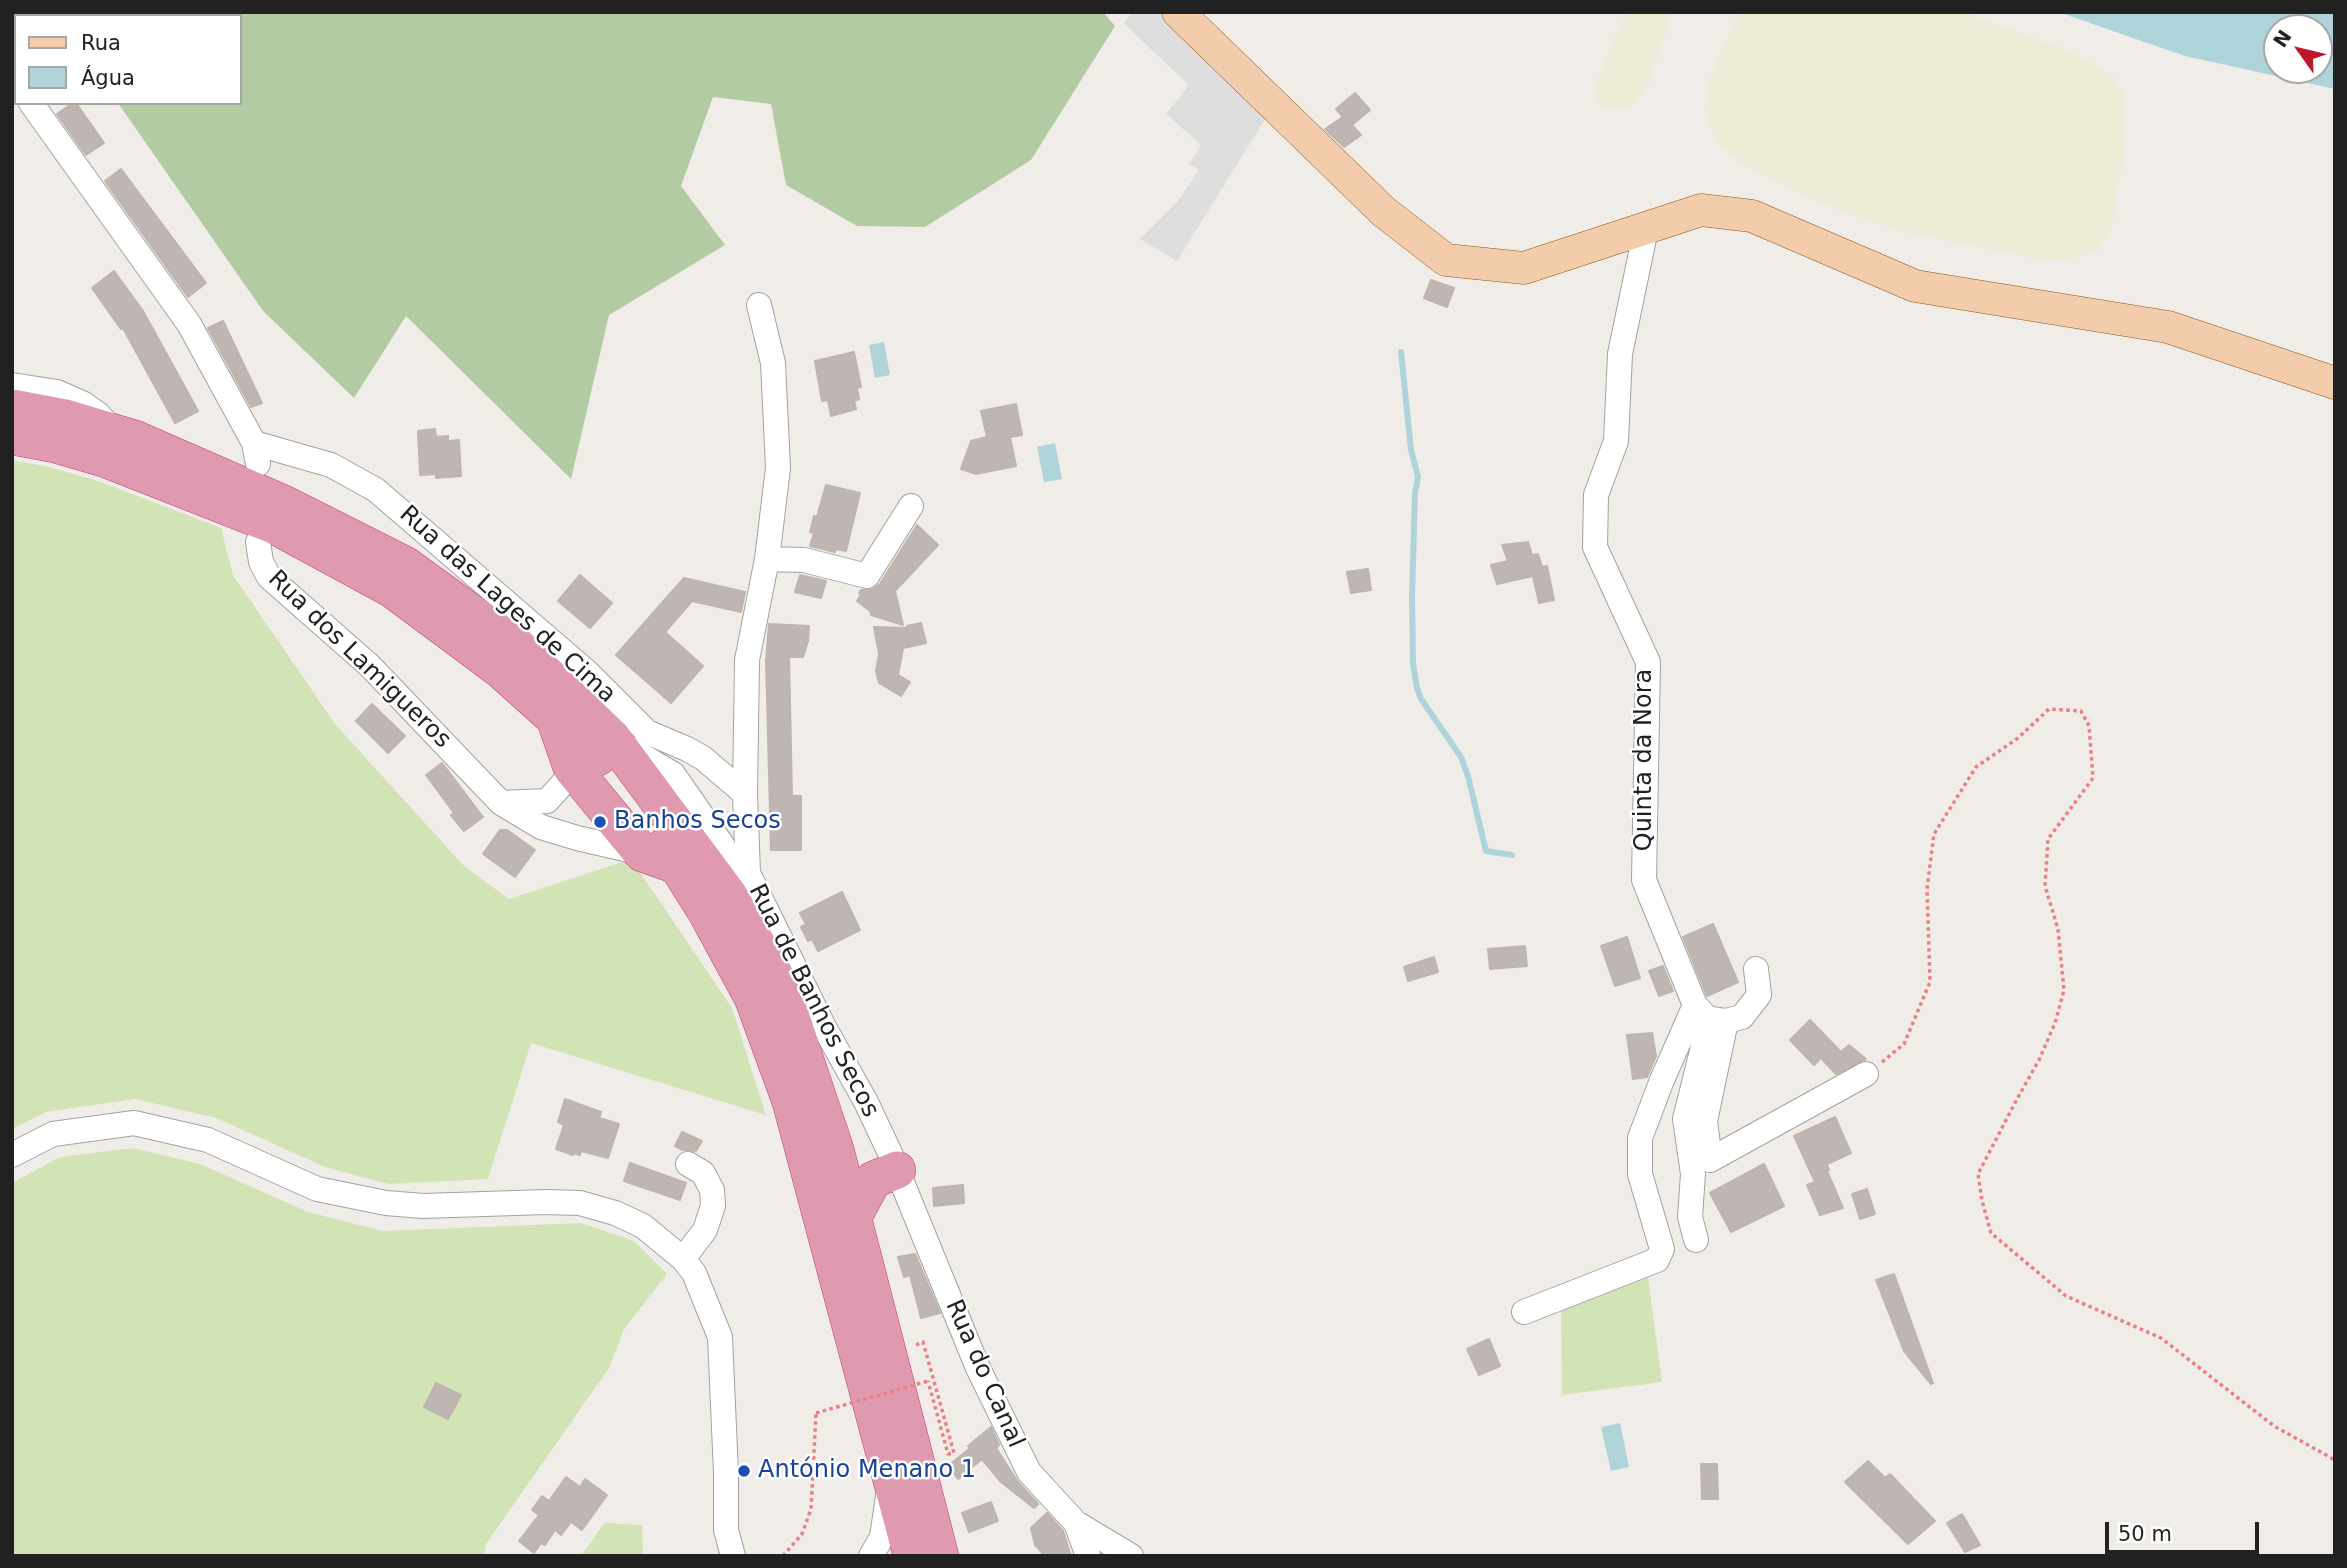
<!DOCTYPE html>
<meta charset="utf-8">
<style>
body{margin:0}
#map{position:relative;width:2347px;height:1568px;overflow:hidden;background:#f0ede9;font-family:"DejaVu Sans",sans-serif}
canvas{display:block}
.frame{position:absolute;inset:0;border:14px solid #212121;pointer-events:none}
.legend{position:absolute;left:14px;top:14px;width:228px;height:91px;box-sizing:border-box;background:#fff;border:2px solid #a6a6a6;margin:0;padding:9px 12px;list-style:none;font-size:21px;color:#212121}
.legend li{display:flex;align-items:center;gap:14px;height:35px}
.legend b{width:35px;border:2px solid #a6a6a6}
.north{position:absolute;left:2263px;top:14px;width:70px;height:70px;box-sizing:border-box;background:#fff;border:2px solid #a6a6a6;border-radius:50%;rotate:304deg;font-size:19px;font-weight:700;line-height:28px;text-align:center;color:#212121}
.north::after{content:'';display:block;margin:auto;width:24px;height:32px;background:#bd1629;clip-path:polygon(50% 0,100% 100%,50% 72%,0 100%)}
.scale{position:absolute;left:2105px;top:1522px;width:154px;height:32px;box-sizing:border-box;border:4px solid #212121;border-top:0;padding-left:9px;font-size:21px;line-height:24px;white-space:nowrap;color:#212121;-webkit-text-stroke:5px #fff;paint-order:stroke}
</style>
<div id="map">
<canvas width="2347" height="1568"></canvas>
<div class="frame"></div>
<ul class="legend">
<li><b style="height:9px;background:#f3ccac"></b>Rua</li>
<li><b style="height:19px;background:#aed4d9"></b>Água</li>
</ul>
<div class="north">N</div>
<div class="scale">50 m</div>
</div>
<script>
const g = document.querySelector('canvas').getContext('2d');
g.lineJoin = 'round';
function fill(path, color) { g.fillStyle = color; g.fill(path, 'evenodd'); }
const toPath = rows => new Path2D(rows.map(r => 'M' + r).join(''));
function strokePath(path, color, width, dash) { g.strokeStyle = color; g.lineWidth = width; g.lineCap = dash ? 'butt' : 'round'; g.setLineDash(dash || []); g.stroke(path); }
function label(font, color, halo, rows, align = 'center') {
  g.font = font + ' "DejaVu Sans",sans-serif'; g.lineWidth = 5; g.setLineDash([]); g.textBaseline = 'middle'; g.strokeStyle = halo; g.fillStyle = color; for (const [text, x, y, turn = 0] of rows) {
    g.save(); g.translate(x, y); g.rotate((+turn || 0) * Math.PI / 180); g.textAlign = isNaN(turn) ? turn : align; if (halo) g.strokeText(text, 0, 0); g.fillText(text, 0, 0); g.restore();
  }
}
const residential = toPath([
 [1133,12,1178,12,1274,105,1177,261,1140,239,1178,201,1199,170,1189,164,1201,145,1166,114,1189,85,1123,23]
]);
const farmland = toPath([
 [1627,12,1673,12,1648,84,1634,104,1622,110,1601,106,1595,100,1594,86],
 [1739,12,1962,12,2067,50,2111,75,2125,93,2125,144,2110,234,2096,251,2065,260,2026,257,1897,230,1847,213,1808,197,1743,165,1717,143,1705,110,1711,76]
]);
const grass = toPath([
 [12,460,49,467,98,481,221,528,233,575,335,724,464,866,509,899,631,859,732,1008,766,1115,531,1043,488,1179,388,1184,325,1167,216,1118,135,1099,46,1112,12,1129],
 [133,1148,200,1164,308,1212,383,1231,581,1223,634,1241,667,1274,624,1329,609,1368,486,1544,484,1556,12,1556,12,1183,60,1157],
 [1645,1276,1648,1277,1662,1382,1562,1395,1561,1304],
 [604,1523,642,1525,643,1556,581,1556]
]);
const forest = toPath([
 [54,12,1103,12,1115,26,1031,160,925,227,857,226,786,185,771,104,713,97,681,186,725,245,609,315,571,479,406,316,354,398,263,311,118,103,240,103,240,16,56,16]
]);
const water = toPath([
 [2058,12,2335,12,2335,89,2185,56],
 [2277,28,2319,28,2319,70,2277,70],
 [884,342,890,375,875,378,869,345],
 [1055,443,1062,479,1044,482,1037,447],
 [1620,1423,1629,1467,1611,1471,1601,1427]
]);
const stream = toPath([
 [1401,352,1411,450,1418,477,1415,493,1412,596,1413,664,1417,688,1421,699,1461,757,1468,776,1486,851,1512,855]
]);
const building = toPath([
 [1355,93,1370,110,1352,125,1361,135,1344,147,1325,129,1343,117,1336,109,1355,93],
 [73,103,76,103,104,143,86,155,57,114,73,103],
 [121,169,206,283,188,297,105,181,121,169],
 [114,271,143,311,198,411,175,423,123,328,121,329,92,288,114,271],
 [1431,280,1454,288,1447,307,1424,298,1431,280],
 [223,321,262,403,251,407,208,328,223,321],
 [854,352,861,387,857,388,859,399,854,401,856,409,831,416,828,400,822,401,815,361,854,352],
 [1016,404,1022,435,1010,437,1016,466,976,474,961,469,971,441,987,437,981,411,1016,404],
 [435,429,436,437,448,436,448,441,459,440,461,476,436,478,436,474,420,475,418,431,435,429],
 [826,485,860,493,846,551,836,549,835,552,810,546,814,533,810,532,814,516,817,517,826,485],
 [917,525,938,545,895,591,903,625,871,615,870,611,857,601,861,595,859,593,861,590,873,589,880,584,917,525],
 [1528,542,1532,555,1538,554,1542,567,1547,566,1554,600,1539,603,1533,576,1497,584,1491,565,1508,561,1502,545,1528,542],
 [1368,569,1371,590,1351,593,1347,572,1368,569],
 [580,575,612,603,590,628,558,601,580,575],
 [800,575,826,581,821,598,795,592,800,575],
 [684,578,745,592,741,612,692,601,665,632,703,666,671,703,616,655,684,578],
 [921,623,926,643,903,648,898,675,910,682,901,696,879,683,876,671,879,654,874,627,907,628,907,626,921,623],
 [769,624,809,626,808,641,803,657,789,657,792,796,801,796,801,850,771,850,766,661,769,624],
 [372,704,405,736,388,753,356,721,372,704],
 [442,763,483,817,464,831,451,815,454,813,426,775,442,763],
 [500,830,507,830,535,850,515,877,483,854,500,830],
 [842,892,860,930,818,951,812,939,808,941,801,927,806,924,800,913,842,892],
 [1713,924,1738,982,1707,996,1683,937,1713,924],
 [1627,937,1640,978,1615,986,1601,946,1627,937],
 [1525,946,1527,966,1490,969,1488,949,1525,946],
 [1434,957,1438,972,1408,981,1404,967,1434,957],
 [1663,966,1673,991,1659,996,1649,971,1663,966],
 [1810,1020,1841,1052,1849,1045,1866,1059,1836,1074,1821,1058,1814,1065,1790,1040,1810,1020],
 [1652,1033,1656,1056,1647,1077,1633,1079,1627,1035,1652,1033],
 [565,1099,601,1112,599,1118,619,1124,608,1158,581,1151,580,1155,573,1153,573,1155,556,1149,564,1125,558,1122,565,1099],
 [1835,1117,1851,1153,1827,1164,1829,1170,1827,1171,1843,1208,1820,1215,1807,1185,1815,1182,1794,1136,1835,1117],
 [682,1132,702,1141,696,1151,683,1150,675,1146,682,1132],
 [630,1163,686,1183,680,1200,624,1181,630,1163],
 [1764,1164,1784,1206,1731,1232,1710,1193,1764,1164],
 [963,1185,964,1203,934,1206,933,1188,963,1185],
 [1867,1189,1875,1214,1860,1219,1852,1194,1867,1189],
 [915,1254,940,1313,921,1318,910,1275,904,1277,898,1257,915,1254],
 [1894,1274,1933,1383,1931,1384,1904,1351,1876,1280,1894,1274],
 [1489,1339,1500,1366,1479,1375,1467,1349,1489,1339],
 [436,1383,461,1395,448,1419,424,1407,436,1383],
 [991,1427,999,1445,996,1448,1018,1482,1038,1504,1034,1508,1001,1482,982,1459,958,1479,948,1466,970,1448,968,1446,991,1427],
 [1868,1461,1885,1478,1890,1474,1935,1521,1908,1544,1845,1482,1868,1461],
 [1701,1464,1717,1464,1718,1499,1702,1499,1701,1464],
 [566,1477,580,1487,585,1479,607,1495,582,1530,571,1522,561,1535,555,1530,545,1545,541,1543,534,1553,519,1541,539,1515,532,1510,542,1496,549,1501,566,1477],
 [991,1502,998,1521,969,1532,962,1513,991,1502],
 [1047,1513,1063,1531,1071,1556,1045,1556,1035,1545,1031,1528,1047,1513],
 [1962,1514,1980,1545,1965,1552,1947,1523,1962,1514]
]);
const path = toPath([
 [1882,1062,1904,1044,1930,982,1927,889,1934,834,1976,767,2018,738,2049,709,2081,711,2089,726,2093,778,2048,839,2045,886,2058,929,2064,990,2055,1023,2039,1060,2017,1099,1978,1174,1982,1201,1991,1233,2066,1296,2161,1338,2274,1426,2335,1460],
 [916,1345,923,1342,954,1453,948,1454,928,1381],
 [783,1556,802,1534,811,1509,816,1413]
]);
const minor = toPath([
 [12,85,16,88],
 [31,103,189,324,254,443,258,464],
 [1646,229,1620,354,1616,441,1596,495,1595,547,1648,662,1644,880,1695,1005,1707,1018,1726,1021,1705,1121,1710,1160,1866,1074],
 [759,305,773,363,778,468,767,559,747,660,745,794,748,873,824,1027,866,1102,890,1153,978,1368,1029,1472,1076,1523,1131,1556],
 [12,385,57,392,84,404,98,414,111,428],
 [254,443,331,465,376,490,586,671,647,732,687,749,703,758,745,794],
 [258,542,261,562,269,577,370,666,501,803,541,827,577,838,642,853],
 [767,559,804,560,867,576,911,506],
 [624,745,673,774,723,846,729,892],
 [501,803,547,801,567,779,572,768],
 [1726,1021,1742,1017,1759,995,1756,969],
 [12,1155,53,1134,134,1123,208,1140,317,1189,386,1203,423,1206,546,1202,580,1203,615,1213,643,1226,683,1259,694,1273,720,1337,726,1473,726,1530,733,1556],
 [1696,1240,1690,1217,1693,1174,1685,1119,1702,1051,1707,1018],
 [683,1259,705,1230,713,1206,712,1190,703,1173,688,1164],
 [1524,1312,1657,1260,1662,1249,1640,1174,1640,1138,1662,1080,1695,1005],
 [1076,1523,1088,1556],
 [871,1556,882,1537,889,1490]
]);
const major = toPath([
 [1178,12,1384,212,1446,260,1524,268,1701,210,1752,216,1915,286,2168,327,2335,383]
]);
const highway = toPath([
 [12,408,65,418,135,439,286,505,405,565,518,647,612,738,729,896,780,985,835,1149,940,1556],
 [12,436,55,444,106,459,274,525,392,589,501,670,598,757],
 [555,719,572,768,642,853,679,866],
 [665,846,707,913,753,998,791,1102,912,1556],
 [853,1217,873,1180,897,1170]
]);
const pathBridge = toPath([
 [816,1413,928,1381]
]);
const markers = [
 [600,822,7,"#1a4fb4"],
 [744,1471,7,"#1a4fb4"]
];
const streetNames = [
 ["Rua das Lages de Cima",507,605,42],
 ["Rua dos Lamigueros",359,660,44],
 ["Quinta da Nora",1645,760,-90],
 ["Rua de Banhos Secos",813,1001,63],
 ["Rua do Canal",984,1374,66]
];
const transitNames = [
 ["Banhos Secos",614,822],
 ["António Menano 1",758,1471]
];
fill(residential, '#dfdede');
fill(farmland, '#edecd7');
fill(grass, '#d2e4b5');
fill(forest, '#b3cba2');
fill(water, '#aed4d9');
strokePath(stream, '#aed4d9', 6);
fill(building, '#beb6b2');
strokePath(building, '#c1b3ad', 2);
strokePath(minor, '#a2a2a2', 26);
strokePath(major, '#8e5610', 33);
strokePath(highway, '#c93b7c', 38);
strokePath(path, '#ec7f80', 3.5, [3.5, 3.5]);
strokePath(minor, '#fff', 24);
strokePath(major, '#f3ccac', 32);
strokePath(highway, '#df9aaf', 37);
strokePath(pathBridge, '#ec7f80', 3.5, [3.5, 3.5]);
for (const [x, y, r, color] of markers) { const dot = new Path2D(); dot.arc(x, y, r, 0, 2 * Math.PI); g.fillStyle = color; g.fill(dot); strokePath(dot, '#fff', 2.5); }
label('24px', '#212121', '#fff', streetNames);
label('24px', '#164399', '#fff', transitNames, 'left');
</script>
